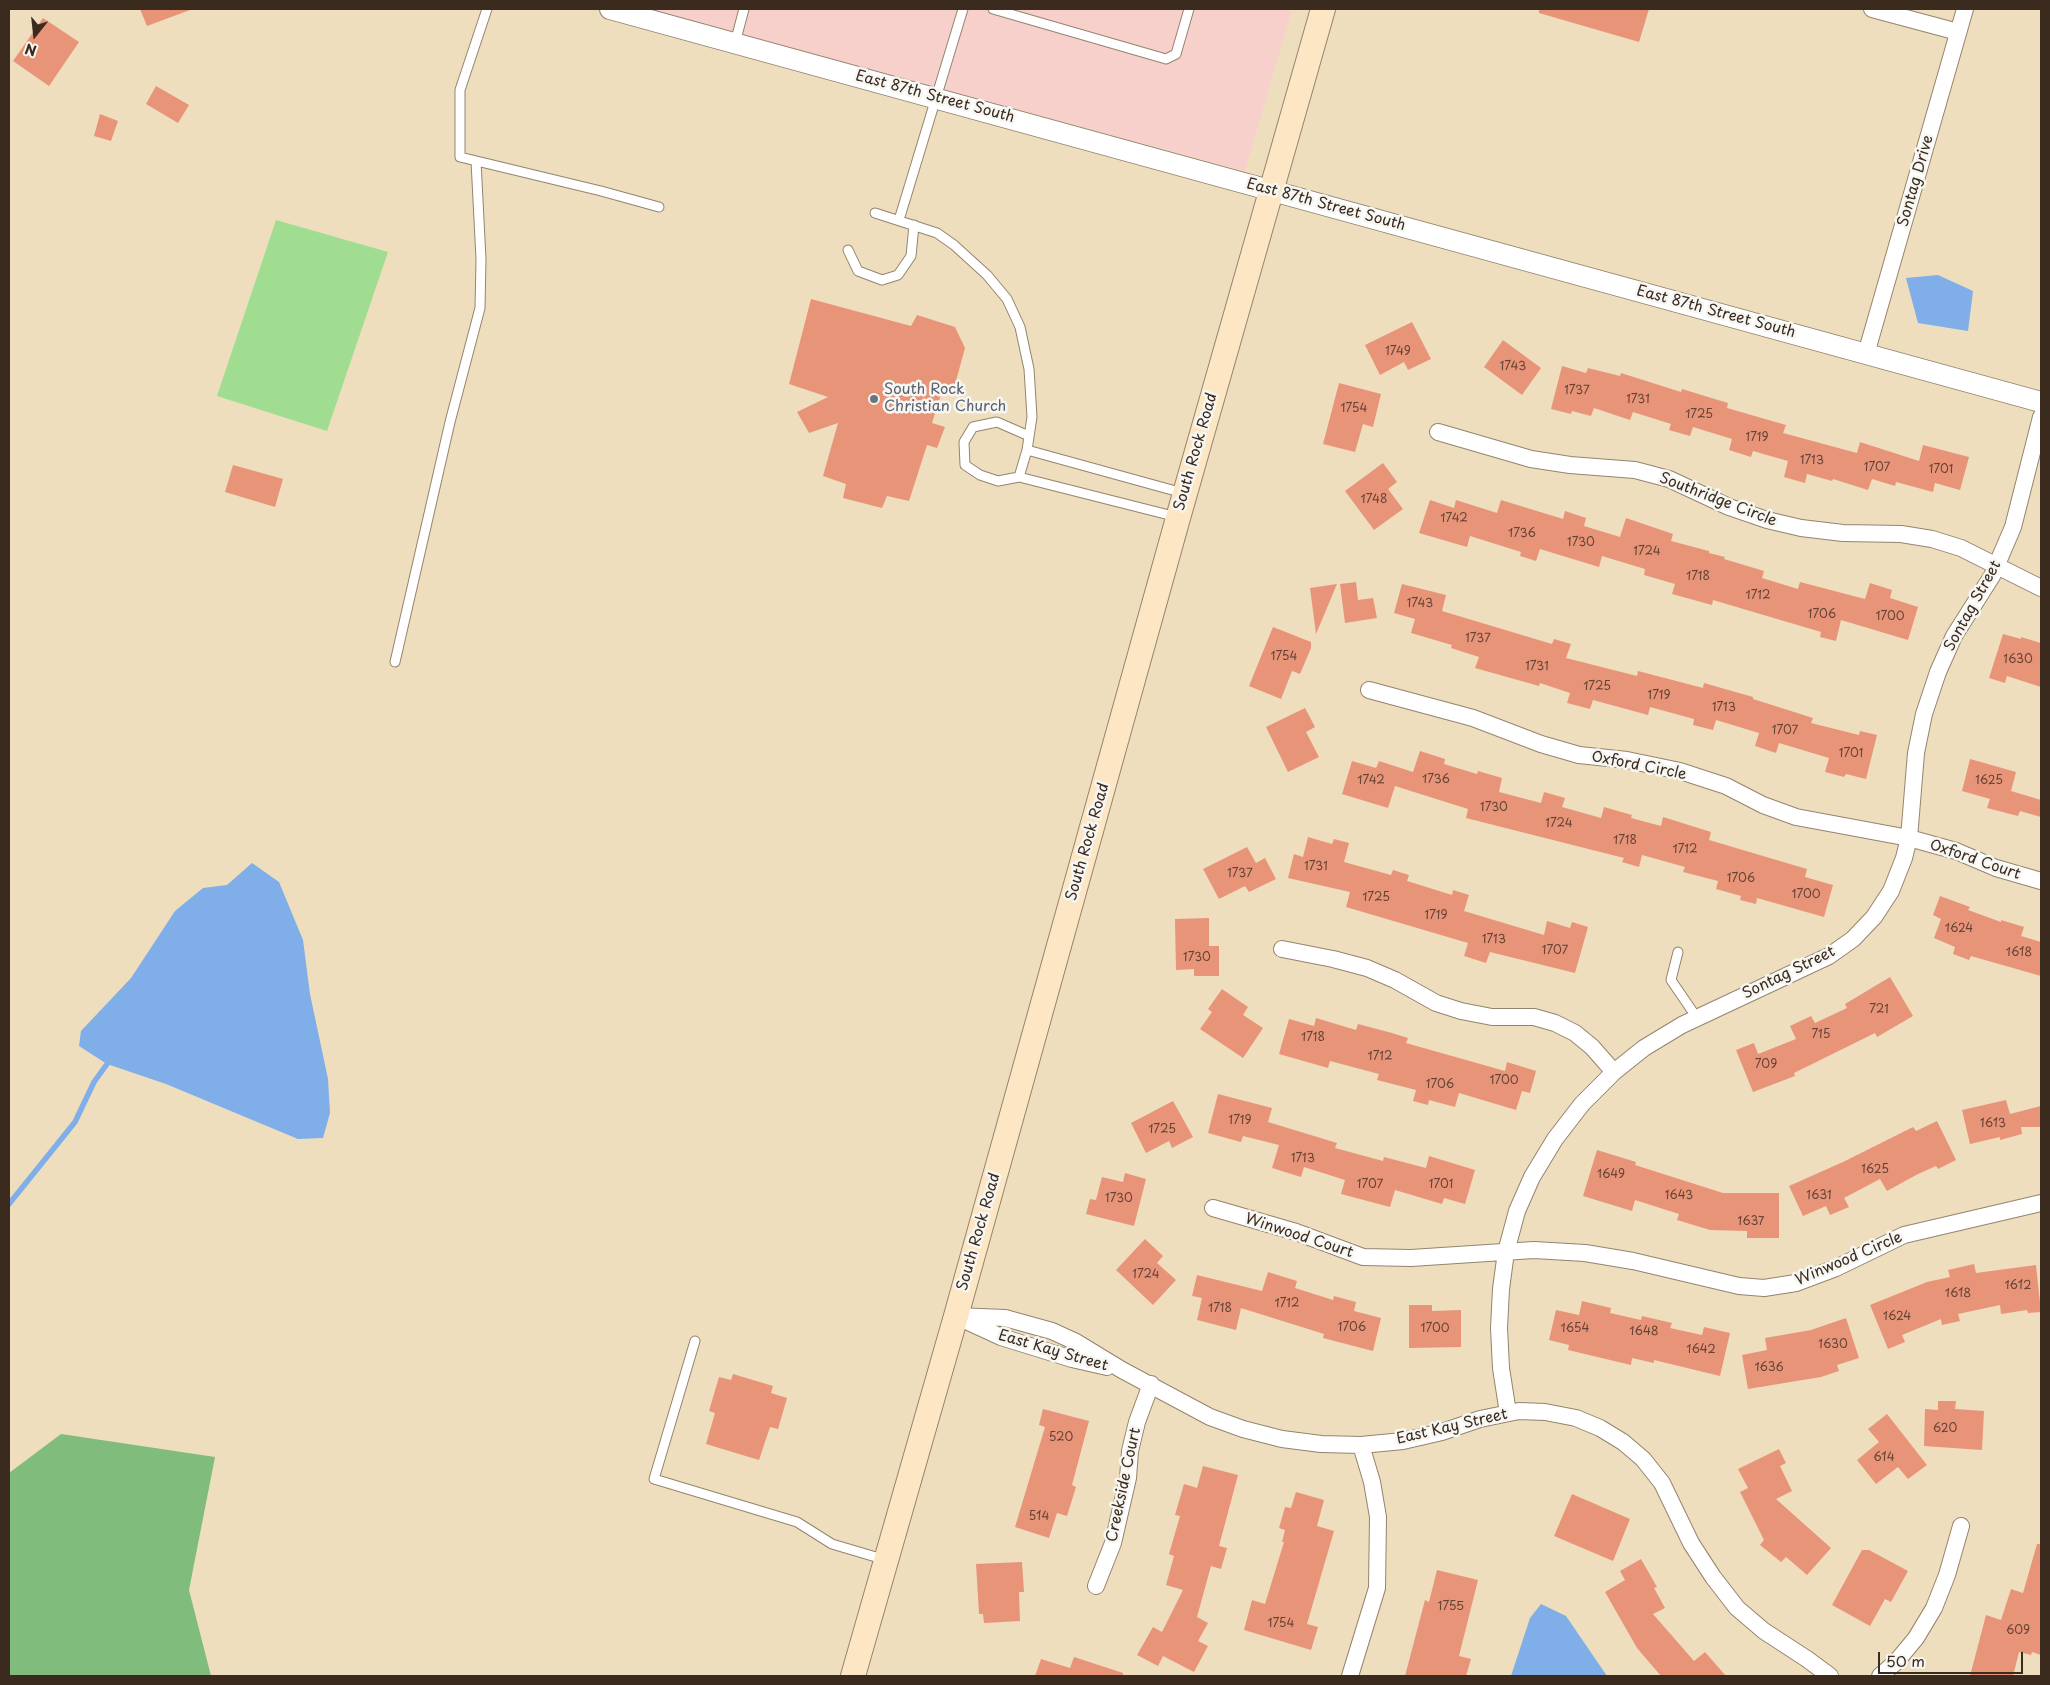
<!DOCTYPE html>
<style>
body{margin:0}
#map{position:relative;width:2050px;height:1685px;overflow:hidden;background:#eedebe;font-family:"Playpen Sans",sans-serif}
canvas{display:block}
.frame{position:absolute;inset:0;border:10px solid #3b2a1e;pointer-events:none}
.north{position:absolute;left:10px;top:10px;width:50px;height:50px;-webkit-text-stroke:4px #f6f6f2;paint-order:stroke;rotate:196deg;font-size:14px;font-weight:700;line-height:20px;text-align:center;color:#3b2a1e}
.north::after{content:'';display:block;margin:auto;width:18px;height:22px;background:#3b2a1e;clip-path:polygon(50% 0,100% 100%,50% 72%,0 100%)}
.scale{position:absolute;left:1878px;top:1652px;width:145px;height:22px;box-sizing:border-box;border:2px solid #3b2a1e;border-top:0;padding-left:6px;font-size:15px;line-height:18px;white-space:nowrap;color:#3b2a1e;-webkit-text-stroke:4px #f6f6f2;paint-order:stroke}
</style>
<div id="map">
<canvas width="2050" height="1685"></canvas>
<div class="frame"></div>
<div class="north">N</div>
<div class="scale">50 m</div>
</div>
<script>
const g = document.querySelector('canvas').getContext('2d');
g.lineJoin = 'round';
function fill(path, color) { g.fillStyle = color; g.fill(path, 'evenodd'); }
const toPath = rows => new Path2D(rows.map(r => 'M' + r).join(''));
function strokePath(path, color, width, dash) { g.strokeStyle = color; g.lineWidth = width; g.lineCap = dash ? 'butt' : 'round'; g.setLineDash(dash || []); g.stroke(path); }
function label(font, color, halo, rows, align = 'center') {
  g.font = font + ' "Playpen Sans",sans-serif'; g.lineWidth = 5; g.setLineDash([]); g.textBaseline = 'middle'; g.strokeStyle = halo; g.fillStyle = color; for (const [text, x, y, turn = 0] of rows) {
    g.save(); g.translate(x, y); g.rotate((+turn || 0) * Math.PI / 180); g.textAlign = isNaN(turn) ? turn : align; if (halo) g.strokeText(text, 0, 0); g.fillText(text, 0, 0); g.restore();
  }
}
const built = toPath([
 [645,9,1292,9,1245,171]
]);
const green = toPath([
 [276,220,388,252,327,431,217,396]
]);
const forest = toPath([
 [61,1434,215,1457,189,1590,211,1676,9,1676,9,1473]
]);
const water = toPath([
 [1938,275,1973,291,1968,331,1918,323,1906,278],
 [252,863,279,882,303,940,310,994,328,1079,330,1113,323,1138,298,1139,166,1084,107,1064,79,1046,81,1031,131,978,175,911,203,888,227,885],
 [1541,1604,1566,1616,1607,1676,1511,1676,1530,1618]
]);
const stream = toPath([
 [9,1204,75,1122,94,1082,107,1064]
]);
const building = toPath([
 [140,9,190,9,190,10,147,26],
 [1539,9,1649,9,1639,42,1539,13],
 [43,18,79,42,49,86,13,61],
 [156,86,189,105,178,123,146,104],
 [100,114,118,121,111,141,94,136],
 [811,299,911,326,917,315,955,327,965,348,954,388,944,385,932,423,945,427,937,448,927,445,909,501,887,496,882,508,843,498,846,484,823,476,838,423,809,433,797,412,828,397,789,384],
 [1412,322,1431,359,1408,370,1404,362,1380,375,1365,345],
 [1503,340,1541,368,1522,395,1484,367],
 [1562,366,1586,373,1588,368,1620,376,1621,373,1681,392,1682,389,1728,403,1727,408,1786,425,1783,433,1857,453,1860,442,1919,461,1923,445,1969,457,1960,490,1935,483,1933,492,1896,482,1895,486,1872,479,1868,490,1833,479,1832,481,1807,474,1805,483,1784,477,1788,461,1753,451,1751,457,1729,450,1732,439,1693,427,1690,436,1669,430,1671,424,1633,412,1630,420,1594,408,1591,416,1572,411,1571,414,1551,409],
 [1339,383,1381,394,1373,427,1363,424,1355,452,1323,444],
 [1383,463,1397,482,1388,489,1403,509,1374,530,1345,491],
 [233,465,283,479,275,507,225,492],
 [1430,500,1454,508,1456,500,1497,513,1501,500,1563,519,1565,511,1586,518,1584,526,1620,537,1626,518,1673,534,1671,541,1709,551,1709,553,1725,557,1724,559,1764,571,1762,578,1798,589,1800,582,1865,599,1870,583,1892,590,1890,598,1918,607,1908,640,1841,620,1836,641,1820,637,1821,632,1713,600,1712,605,1672,594,1675,584,1644,575,1645,569,1602,556,1599,567,1540,549,1536,561,1520,556,1521,552,1470,536,1467,547,1419,533],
 [1356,582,1358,600,1373,598,1377,618,1345,623,1340,584],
 [1337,584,1316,634,1310,588],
 [1402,584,1446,595,1442,611,1552,644,1554,639,1571,644,1566,658,1637,676,1638,671,1703,688,1704,683,1753,697,1753,699,1813,718,1811,723,1859,735,1860,731,1877,735,1866,779,1846,774,1844,777,1825,772,1829,758,1779,743,1776,753,1755,746,1759,733,1716,720,1713,730,1693,725,1694,719,1650,707,1648,715,1593,700,1590,709,1567,703,1570,693,1540,683,1539,686,1475,668,1479,657,1451,648,1452,645,1411,633,1415,619,1394,613],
 [1273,627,1311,642,1311,648,1300,674,1292,671,1281,699,1249,686],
 [2003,634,2021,639,2021,637,2041,643,2041,687,2007,676,2005,683,1989,678],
 [1305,708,1315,727,1306,732,1319,757,1288,772,1266,727],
 [1420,751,1445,759,1444,764,1477,774,1478,771,1502,778,1499,792,1541,803,1544,792,1565,798,1562,807,1601,818,1604,807,1632,815,1631,818,1661,826,1663,817,1711,832,1709,840,1807,869,1805,877,1833,885,1824,917,1757,898,1756,904,1740,900,1741,896,1716,889,1718,881,1683,872,1685,867,1642,855,1639,867,1622,862,1624,858,1466,818,1468,809,1395,786,1388,808,1342,794,1352,761,1376,768,1379,761,1413,772],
 [1970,759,2016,772,2011,791,2041,800,2041,817,2020,811,2018,816,1987,808,1990,799,1962,791],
 [1308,837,1332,844,1334,839,1349,843,1344,862,1391,875,1393,870,1409,875,1407,881,1452,895,1453,890,1469,895,1464,911,1544,935,1547,921,1570,928,1572,922,1588,927,1575,973,1490,952,1486,963,1464,956,1468,943,1346,907,1350,892,1288,878,1294,854,1303,857],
 [1247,847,1256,863,1265,858,1276,879,1249,892,1245,886,1219,899,1203,869],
 [1940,896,1970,907,1968,910,2001,922,2001,920,2024,927,2021,936,2041,942,2041,976,1971,956,1969,960,1953,954,1955,947,1934,938,1941,919,1933,915],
 [1209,918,1209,946,1219,946,1219,976,1194,976,1194,969,1176,970,1175,919],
 [1890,977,1913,1016,1877,1037,1875,1033,1794,1073,1795,1076,1753,1092,1736,1050,1754,1043,1758,1054,1796,1039,1790,1026,1811,1016,1815,1023,1847,1008,1845,1004],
 [1222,989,1248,1007,1243,1015,1263,1028,1243,1058,1200,1029,1212,1012,1208,1009],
 [1316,1018,1356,1030,1358,1024,1392,1033,1408,1038,1406,1043,1505,1071,1507,1062,1536,1071,1530,1093,1522,1091,1516,1110,1459,1093,1455,1107,1429,1100,1428,1105,1413,1101,1416,1090,1377,1080,1379,1074,1330,1061,1328,1068,1279,1054,1289,1019,1314,1026],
 [1218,1094,1272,1108,1268,1122,1337,1143,1335,1148,1383,1161,1384,1157,1426,1168,1429,1156,1475,1170,1465,1204,1444,1198,1442,1204,1395,1190,1390,1207,1341,1194,1345,1180,1304,1167,1301,1177,1272,1168,1279,1145,1243,1136,1241,1142,1208,1133],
 [2006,1100,2010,1114,2041,1106,2041,1127,2021,1127,2022,1134,2000,1140,2000,1137,1970,1144,1962,1110],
 [1173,1101,1193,1137,1172,1148,1169,1141,1146,1153,1131,1123],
 [1937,1121,1956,1160,1938,1169,1936,1166,1918,1174,1887,1191,1880,1179,1844,1198,1849,1207,1830,1215,1826,1206,1803,1216,1789,1186,1843,1162,1913,1127,1916,1131],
 [1597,1150,1636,1162,1635,1165,1723,1193,1779,1193,1779,1238,1747,1238,1747,1231,1710,1230,1677,1220,1679,1214,1635,1200,1632,1211,1583,1196],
 [1125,1173,1146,1179,1134,1226,1086,1214,1090,1199,1096,1200,1102,1177,1123,1182],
 [1145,1239,1163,1256,1157,1263,1176,1280,1153,1305,1116,1270],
 [1974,1264,1976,1273,2036,1265,2041,1312,2028,1313,2027,1310,2001,1314,2000,1305,1958,1314,1960,1321,1942,1325,1941,1319,1902,1335,1905,1342,1888,1349,1870,1305,1927,1282,1950,1277,1948,1270],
 [1268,1272,1297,1281,1295,1288,1333,1300,1334,1296,1356,1302,1354,1311,1381,1318,1373,1351,1323,1338,1324,1334,1241,1308,1236,1330,1197,1320,1202,1298,1192,1296,1197,1275,1262,1291],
 [1582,1301,1611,1308,1610,1313,1641,1320,1642,1316,1672,1323,1670,1328,1702,1335,1704,1327,1730,1333,1720,1376,1654,1360,1654,1363,1632,1358,1631,1365,1568,1350,1569,1345,1549,1340,1556,1310,1579,1315],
 [1409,1305,1432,1305,1432,1311,1461,1310,1461,1347,1409,1348],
 [1846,1318,1859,1358,1837,1365,1839,1371,1821,1377,1748,1389,1742,1355,1767,1350,1765,1338,1811,1330],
 [733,1374,773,1386,771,1393,787,1398,778,1429,770,1427,759,1460,706,1444,715,1413,709,1411,719,1377,731,1380],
 [1938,1401,1956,1401,1955,1409,1984,1411,1982,1450,1924,1446,1925,1409,1938,1410],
 [1043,1409,1089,1421,1072,1485,1076,1487,1067,1516,1057,1513,1049,1538,1015,1527,1045,1427,1039,1425],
 [1887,1414,1927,1465,1908,1479,1898,1467,1876,1484,1857,1460,1879,1442,1868,1429],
 [1779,1449,1786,1463,1780,1466,1792,1491,1776,1499,1831,1548,1807,1575,1786,1557,1781,1562,1760,1545,1764,1540,1740,1492,1748,1488,1738,1469],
 [1203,1466,1238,1475,1219,1546,1227,1548,1221,1569,1211,1566,1197,1617,1208,1623,1198,1641,1208,1646,1194,1672,1163,1656,1158,1666,1137,1655,1153,1627,1162,1632,1183,1590,1166,1585,1174,1556,1169,1554,1180,1516,1175,1515,1184,1484,1197,1488],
 [1296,1492,1324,1500,1317,1526,1334,1531,1307,1624,1318,1627,1311,1650,1244,1630,1252,1600,1265,1604,1284,1542,1282,1542,1285,1530,1279,1528,1285,1507,1291,1508],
 [1572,1494,1630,1519,1613,1561,1554,1536],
 [2037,1544,2041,1544,2041,1655,2032,1652,2031,1655,2019,1652,2013,1676,1970,1676,1986,1615,2001,1620,2011,1589,2023,1593],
 [1862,1550,1869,1550,1908,1571,1891,1602,1885,1599,1870,1626,1832,1605],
 [1641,1559,1657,1587,1654,1588,1665,1608,1653,1614,1694,1661,1705,1652,1726,1676,1661,1676,1637,1648,1605,1592,1625,1580,1620,1571],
 [1022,1562,1024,1592,1019,1592,1020,1621,984,1623,983,1614,979,1614,976,1564],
 [1437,1570,1478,1580,1459,1656,1471,1659,1466,1676,1405,1676,1425,1600,1429,1602],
 [1074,1657,1123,1673,1123,1676,1035,1676,1041,1659,1070,1668]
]);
const service = toPath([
 [487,9,460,90,460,157,601,191,659,207],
 [993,9,1166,59,1176,54,1189,9],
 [735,43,744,9],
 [875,213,937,233,954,245,987,275,1007,299,1020,327,1029,369,1032,417,1027,450,1019,477,998,481,980,475,965,465,964,442,973,427,997,422,1029,436],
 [899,220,963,9],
 [848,250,858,271,882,280,898,275,911,256,914,225],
 [1027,450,1183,493],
 [1019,477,1177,517],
 [395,662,450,422,480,308,481,259,476,161],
 [1678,952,1671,980,1697,1018],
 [695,1341,654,1479,797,1522,832,1544,886,1560]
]);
const minor = toPath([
 [1872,9,1958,32],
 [1866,354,1965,9],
 [1438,432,1531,459,1570,465,1635,470,1669,479,1729,507,1767,520,1801,528,1843,533,1901,534,1932,539,1961,548,2041,588],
 [1369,690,1473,718,1541,744,1579,755,1627,760,1680,771,1726,786,1763,805,1796,817,1909,838,1956,851,1996,868,2041,881],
 [1282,949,1333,959,1367,968,1395,980,1436,1003,1461,1011,1492,1017,1534,1017,1555,1023,1575,1033,1592,1047,1614,1072],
 [1213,1208,1296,1232,1363,1257,1411,1258,1534,1250,1585,1253,1633,1261,1739,1286,1764,1288,1796,1283,1836,1268,1904,1235,2041,1203],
 [956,1316,1005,1318,1052,1331,1076,1342,1122,1370,1210,1417,1243,1429,1282,1439,1321,1444,1361,1445,1403,1441,1442,1432,1480,1419,1519,1411,1545,1412,1576,1418,1600,1428,1623,1442,1643,1459,1662,1483,1691,1543,1713,1577,1737,1608,1764,1631,1807,1659,1830,1676],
 [962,1319,1001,1337,1072,1359,1107,1367],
 [1508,1413,1501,1368,1499,1328,1501,1289,1506,1252,1517,1211,1532,1177,1555,1139,1582,1104,1614,1072,1644,1048,1682,1025,1829,956,1853,939,1874,917,1891,891,1904,858,1909,838,1916,753,1924,714,1938,672,1954,636,1992,576,2013,527,2041,417],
 [1096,1586,1113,1543,1128,1478,1130,1451,1137,1422,1151,1384],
 [1350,1676,1377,1588,1378,1517,1372,1482,1361,1445],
 [1880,1676,1896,1662,1916,1638,1934,1608,1947,1575,1961,1526]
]);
const tertiary = toPath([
 [610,9,2041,402]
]);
const secondary = toPath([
 [853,1676,956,1316,1178,518,1323,9]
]);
const markers = [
 [874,399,5,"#6b7280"]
];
const numberNames = [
 ["1749",1398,352],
 ["1743",1513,367],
 ["1737",1577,391],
 ["1731",1638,400],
 ["1754",1354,409],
 ["1725",1699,415],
 ["1719",1757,438],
 ["1713",1812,461],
 ["1707",1877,468],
 ["1701",1941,470],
 ["1748",1374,500],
 ["1742",1454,519],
 ["1736",1522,534],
 ["1730",1581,543],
 ["1724",1647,552],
 ["1718",1698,577],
 ["1712",1758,596],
 ["1743",1420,604],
 ["1706",1822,615],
 ["1700",1890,617],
 ["1737",1478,639],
 ["1754",1284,657],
 ["1630",2018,660],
 ["1731",1537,667],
 ["1725",1597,687],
 ["1719",1659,696],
 ["1713",1724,708],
 ["1707",1785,731],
 ["1701",1851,754],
 ["1736",1436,780],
 ["1742",1371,781],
 ["1625",1989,781],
 ["1730",1494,808],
 ["1724",1559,824],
 ["1718",1625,841],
 ["1712",1685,850],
 ["1731",1316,867],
 ["1737",1240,874],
 ["1706",1741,879],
 ["1700",1806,895],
 ["1725",1376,898],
 ["1719",1436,916],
 ["1624",1959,929],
 ["1713",1494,940],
 ["1707",1555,951],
 ["1618",2019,953],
 ["1730",1197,958],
 ["721",1879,1010],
 ["715",1821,1035],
 ["1718",1313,1038],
 ["1712",1380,1057],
 ["709",1766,1065],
 ["1700",1504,1081],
 ["1706",1440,1085],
 ["1719",1240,1121],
 ["1613",1993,1124],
 ["1725",1162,1130],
 ["1713",1303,1159],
 ["1625",1875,1170],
 ["1649",1611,1175],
 ["1707",1370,1185],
 ["1701",1441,1185],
 ["1643",1679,1196],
 ["1631",1819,1196],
 ["1730",1119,1199],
 ["1637",1751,1222],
 ["1724",1146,1275],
 ["1612",2018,1286],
 ["1618",1958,1294],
 ["1712",1287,1304],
 ["1718",1220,1309],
 ["1624",1897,1317],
 ["1706",1352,1328],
 ["1700",1435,1329],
 ["1654",1575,1329],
 ["1648",1644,1332],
 ["1630",1833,1345],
 ["1642",1701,1350],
 ["1636",1769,1368],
 ["620",1945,1429],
 ["520",1061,1438],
 ["614",1884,1458],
 ["514",1039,1517],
 ["1755",1451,1607],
 ["1754",1281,1624],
 ["609",2018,1631]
];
const streetNames = [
 ["East 87th Street South",935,97,15],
 ["Sontag Drive",1916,181,-74],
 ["East 87th Street South",1326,205,15],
 ["East 87th Street South",1716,312,15],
 ["South Rock Road",1196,452,-74],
 ["Southridge Circle",1718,500,21],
 ["Sontag Street",1973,606,-61],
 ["Oxford Circle",1639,766,11],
 ["South Rock Road",1088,842,-74],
 ["Oxford Court",1975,860,19],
 ["Sontag Street",1789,973,-26],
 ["South Rock Road",979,1232,-74],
 ["Winwood Court",1299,1236,18],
 ["Winwood Circle",1849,1259,-23],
 ["East Kay Street",1053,1351,16],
 ["East Kay Street",1452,1427,-13],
 ["Creekside Court",1124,1485,-78]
];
const worshipNames = [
 ["South Rock",884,390],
 ["Christian Church",884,407]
];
fill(built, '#f7d0cc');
fill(green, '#a0dd91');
fill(forest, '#80bc7b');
fill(water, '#7faee9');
strokePath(stream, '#7faee9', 5.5);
fill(building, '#e89479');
strokePath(service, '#94846e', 11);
strokePath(minor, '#94846e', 18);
strokePath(tertiary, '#94846e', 22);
strokePath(secondary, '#94846e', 26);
strokePath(service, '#fff', 9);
strokePath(minor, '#fff', 16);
strokePath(tertiary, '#fff', 20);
strokePath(secondary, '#fce6c4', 24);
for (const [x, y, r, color] of markers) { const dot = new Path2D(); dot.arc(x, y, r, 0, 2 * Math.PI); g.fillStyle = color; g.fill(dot); strokePath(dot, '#f6f6f2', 2); }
label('12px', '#664435', null, numberNames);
label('15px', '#3b2a1e', '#f6f6f2', streetNames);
label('15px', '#5b616d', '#f6f6f2', worshipNames, 'left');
</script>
